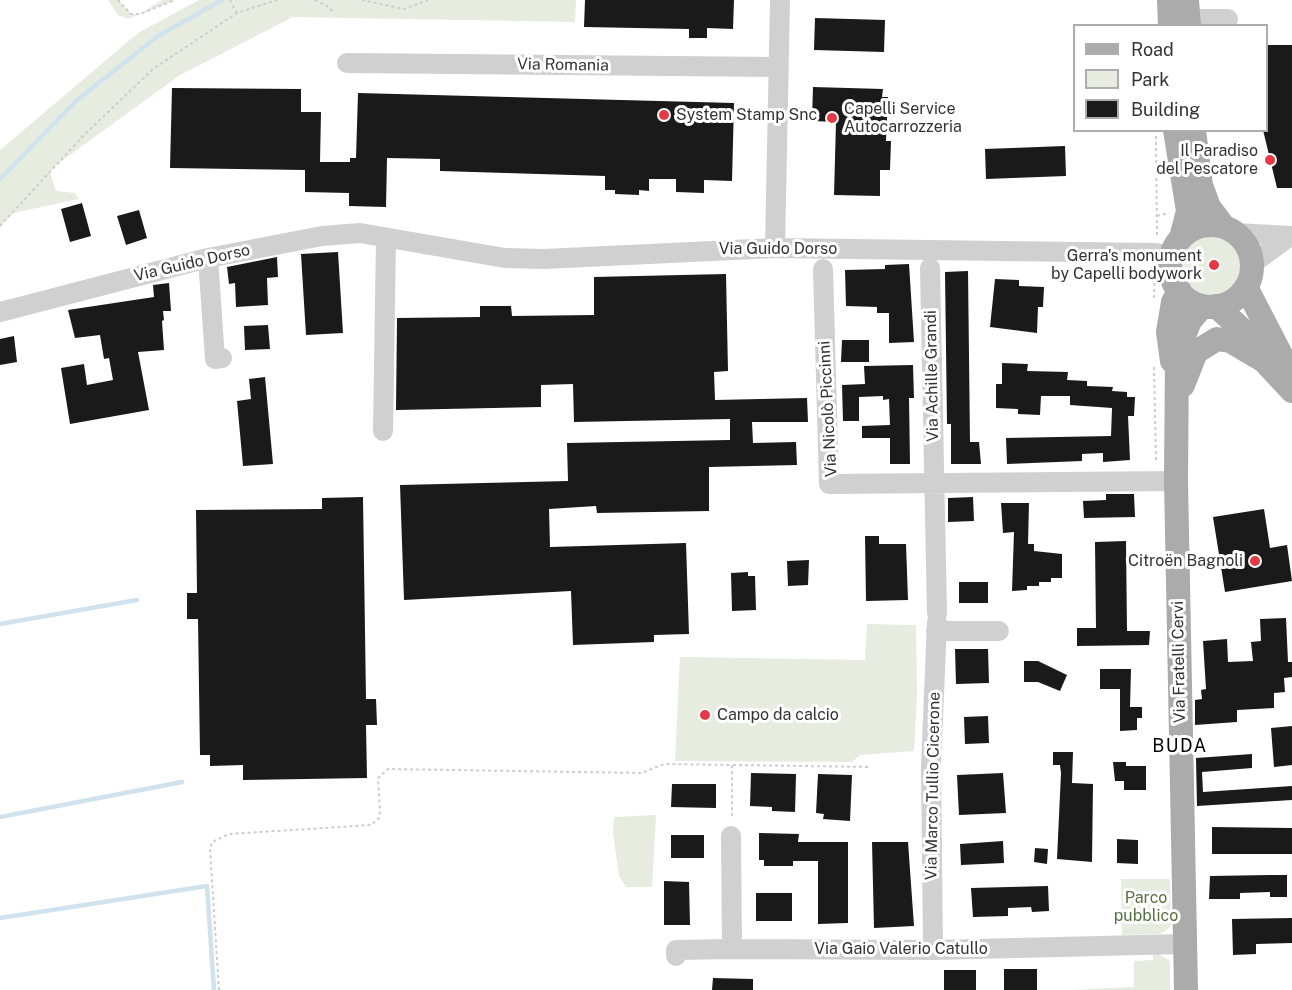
<!DOCTYPE html>
<meta charset="utf-8">
<style>
body{margin:0}
#map{position:relative;width:1292px;height:990px;overflow:hidden;background:#fff;font-family:"Public Sans",sans-serif}
canvas{display:block}
.legend{position:absolute;left:1073px;top:24px;width:195px;height:108px;box-sizing:border-box;background:#fff;border:2px solid #adadad;margin:0;padding:8px 10px;list-style:none;font-size:18px;color:#333}
.legend li{display:flex;align-items:center;gap:12px;height:30px}
.legend b{width:30px;border:2px solid #adadad}
</style>
<div id="map">
<canvas width="1292" height="990"></canvas>
<ul class="legend">
<li><b style="height:8px;background:#ababab"></b>Road</li>
<li><b style="height:16px;background:#e6ecdf"></b>Park</li>
<li><b style="height:16px;background:#1a1a1a"></b>Building</li>
</ul>
</div>
<script>
const g = document.querySelector('canvas').getContext('2d');
g.lineJoin = 'round';
function fill(path, color) { g.fillStyle = color; g.fill(path, 'evenodd'); }
const toPath = rows => new Path2D(rows.map(r => 'M' + r).join(''));
function strokePath(path, color, width, dash) { g.strokeStyle = color; g.lineWidth = width; g.lineCap = dash ? 'butt' : 'round'; g.setLineDash(dash || []); g.stroke(path); }
function label(font, color, halo, rows, align = 'center') {
  g.font = font + ' "Public Sans",sans-serif'; g.lineWidth = 6; g.setLineDash([]); g.textBaseline = 'middle'; g.strokeStyle = halo; g.fillStyle = color; for (const [text, x, y, turn = 0] of rows) {
    g.save(); g.translate(x, y); g.rotate((+turn || 0) * Math.PI / 180); g.textAlign = isNaN(turn) ? turn : align; if (halo) g.strokeText(text, 0, 0); g.fillText(text, 0, 0); g.restore();
  }
}
const green = toPath([
 [108,0,118,0,131,14,140,14,162,0,175,0,128,19,118,15],
 [199,0,576,0,575,22,293,17,180,75,56,165,50,172,56,191,75,193,79,199,13,213,0,226,0,150,138,33],
 '1181 266a31 31 0 1 1 62 0a31 31 0 1 1-62 0Z',
 [867,624,916,625,917,696,914,751,860,755,852,762,675,761,680,657,865,660],
 [656,815,652,887,626,887,619,876,613,832,614,817],
 [1121,879,1170,879,1171,925,1168,929,1160,934,1122,935],
 [1159,954,1170,961,1170,990,1070,990,1134,987,1134,961,1153,960,1153,955]
]);
const stream = toPath([
 [0,179,76,101,158,36,222,0],
 [0,624,137,600],
 [0,817,182,782],
 [0,918,207,886,214,990]
]);
const building = toPath([
 [585,0,734,0,733,29,707,28,707,38,689,38,689,29,584,27],
 [815,18,885,20,884,52,814,50],
 [1266,45,1292,45,1292,188,1277,188,1263,130,1266,130],
 [813,87,883,89,882,97,888,97,886,141,891,141,890,170,880,170,880,196,834,195,836,122,812,121],
 [172,88,301,89,301,112,321,112,320,162,350,162,350,158,356,158,358,93,734,103,732,181,704,180,704,193,676,192,676,179,649,179,649,191,639,190,639,195,615,194,615,190,605,190,605,176,440,171,440,159,387,158,386,207,349,206,349,193,305,192,305,170,170,168],
 [1065,146,1066,176,986,179,985,149],
 [82,203,91,236,70,242,61,209],
 [139,210,147,238,126,245,117,216],
 [338,252,343,333,306,335,301,254],
 [277,257,278,277,267,278,268,305,236,307,235,283,229,284,227,267],
 [909,264,914,342,889,343,889,313,877,313,877,307,846,306,845,270,885,269,885,265],
 [968,271,970,442,979,442,981,464,951,464,951,424,947,424,945,272],
 [726,274,728,371,714,372,715,400,807,398,808,422,752,422,753,443,796,442,797,465,709,467,709,511,597,513,596,506,549,509,550,547,686,543,689,634,654,635,654,642,573,645,571,591,404,600,400,485,568,481,567,443,730,440,730,419,574,422,573,384,541,385,541,407,396,410,397,318,480,317,480,306,511,306,512,316,594,315,594,277],
 [995,279,1019,280,1019,286,1044,287,1043,307,1038,307,1037,333,990,327],
 [169,283,171,311,163,311,164,320,162,321,164,350,138,352,149,410,70,424,61,368,84,364,87,385,113,380,109,358,104,359,100,335,75,338,68,310,154,297,153,285],
 [268,325,270,349,245,350,244,326],
 [14,336,17,362,0,365,0,339],
 [842,340,869,340,869,362,841,362],
 [1002,363,1028,364,1027,371,1068,372,1067,380,1087,381,1087,386,1113,387,1112,391,1127,392,1127,397,1135,397,1134,416,1128,416,1130,460,1103,462,1103,453,1082,454,1082,461,1007,464,1006,438,1111,436,1112,408,1070,405,1070,396,1041,396,1040,415,1018,414,1018,409,996,408,996,384,1002,384],
 [913,365,914,398,909,398,910,464,890,464,890,438,862,438,862,426,890,425,889,399,883,400,883,396,859,397,859,421,843,421,842,385,865,384,864,366],
 [265,377,273,464,243,466,237,401,251,399,249,379],
 [1106,494,1134,494,1135,517,1084,518,1083,501,1106,500],
 [363,497,366,699,376,699,377,725,366,725,367,778,243,780,243,765,210,766,210,755,200,755,198,619,187,619,187,593,197,593,196,510,322,509,322,498],
 [973,497,974,521,948,522,948,498],
 [1001,503,1029,503,1028,544,1034,544,1034,551,1062,554,1062,578,1051,578,1051,582,1039,582,1039,586,1027,586,1027,590,1012,591,1014,532,1003,533],
 [1264,509,1270,548,1287,545,1292,581,1225,592,1213,517],
 [865,536,879,536,879,544,906,544,908,600,866,601],
 [1126,541,1127,631,1150,631,1149,645,1077,646,1077,628,1096,628,1095,542],
 [809,560,808,585,788,586,787,561],
 [748,572,748,576,755,576,756,610,732,611,731,573],
 [959,582,988,582,988,603,959,603],
 [1286,618,1288,662,1292,662,1292,677,1284,678,1285,692,1274,693,1274,708,1237,710,1237,722,1195,725,1195,700,1202,699,1201,690,1206,689,1203,641,1227,639,1228,662,1253,661,1251,642,1261,641,1260,619],
 [955,649,988,649,989,683,956,684],
 [1024,661,1038,661,1067,675,1060,691,1038,682,1024,682],
 [1100,669,1131,669,1130,707,1142,707,1142,718,1137,718,1137,730,1120,731,1120,689,1100,689],
 [988,716,989,743,965,744,964,717],
 [1292,726,1292,765,1274,767,1271,728],
 [1053,752,1073,752,1072,783,1093,784,1092,862,1057,859,1061,773,1060,765,1053,765],
 [1252,754,1252,768,1202,772,1203,792,1292,786,1292,800,1197,806,1196,758],
 [1113,762,1126,762,1126,766,1146,766,1146,790,1124,790,1124,781,1115,781],
 [751,773,796,774,795,812,772,811,772,807,750,806],
 [1003,773,1006,813,959,815,957,775],
 [818,774,852,775,850,821,823,819,824,814,816,813],
 [672,784,716,784,716,808,671,807],
 [1212,827,1292,828,1292,854,1212,854],
 [759,833,799,834,798,842,848,842,848,923,818,924,818,861,793,861,793,866,764,866,764,860,759,860],
 [671,835,704,835,704,858,671,858],
 [1117,839,1138,840,1138,864,1117,863],
 [1003,841,1004,863,961,865,960,844],
 [872,842,908,842,914,926,874,928],
 [1035,848,1048,849,1047,864,1034,862],
 [1270,875,1287,875,1287,897,1270,897,1270,892,1240,893,1240,899,1209,899,1210,876],
 [664,881,689,882,690,925,664,925],
 [1048,886,1049,911,1032,912,1031,907,1008,908,1008,916,973,917,971,888],
 [756,893,792,893,792,921,756,921],
 [1292,918,1292,943,1256,944,1256,954,1233,955,1232,919],
 [1004,969,1037,969,1037,990,1004,990],
 [944,970,976,970,976,990,944,990],
 [713,978,753,979,753,990,712,990]
]);
const path = toPath([
 [118,0,131,14,140,14,175,0],
 [230,0,237,13],
 [315,0,329,7,334,14],
 [362,0,404,9,428,0],
 [1156,136,1157,236],
 [1157,216,1169,213],
 [0,226,83,136,153,69,237,13,277,0],
 [1154,298,1155,268],
 [1154,367,1156,460],
 [733,765,871,767],
 [219,990,210,849,212,842,229,834,371,825,379,818,380,811,378,778,388,769,642,773,664,764,732,765,732,819]
]);
const minor = toPath([
 [1188,19,1228,19],
 [347,63,779,67],
 [1235,233,1292,236],
 [775,248,780,0],
 [208,258,215,359,222,358],
 [1252,264,1290,236],
 [930,268,937,613],
 [823,269,829,484,1176,481],
 [0,312,208,258,322,236,360,233,505,258,544,259,775,248,1156,253,1172,256],
 [383,431,386,238],
 [936,631,999,631],
 [731,836,732,949,933,950,1183,944],
 [933,950,931,766,937,622],
 [676,956,676,950,732,949]
]);
const major = toPath([
 [1169,0,1170,26],
 [1187,0,1189,26],
 [1175,130,1188,211,1181,238],
 [1194,130,1201,185,1209,207,1224,227],
 '1170 266a41 41 0 1 1 82 0a41 41 0 1 1-82 0Z',
 [1246,287,1292,376],
 [1216,306,1249,336,1264,361,1292,391],
 [1172,361,1168,332,1173,302,1180,291],
 [1183,385,1196,352,1217,339,1230,341,1264,361],
 [1186,990,1176,481,1177,353,1190,321,1203,306]
]);
const markers = [
 [664,115,6,"#e63946"],
 [832,118,6,"#e63946"],
 [1270,160,6,"#e63946"],
 [1214,265,6,"#e63946"],
 [1255,561,6,"#e63946"],
 [705,715,6,"#e63946"]
];
const streetNames = [
 ["Via Romania",563,65,1],
 ["Via Guido Dorso",778,249],
 ["Via Guido Dorso",192,263,-13],
 ["Via Achille Grandi",932,376,-91],
 ["Via Nicolò Piccinni",828,409,-93],
 ["Via Fratelli Cervi",1179,662,-91],
 ["Via Marco Tullio Cicerone",933,786,-89],
 ["Via Gaio Valerio Catullo",901,949]
];
const poiNames = [
 ["Capelli Service",844,109],
 ["Autocarrozzeria",844,127],
 ["System Stamp Snc",676,115],
 ["Il Paradiso",1258,151,"right"],
 ["del Pescatore",1258,169,"right"],
 ["Gerra's monument",1202,256,"right"],
 ["by Capelli bodywork",1202,274,"right"],
 ["Citroën Bagnoli",1243,561,"right"],
 ["Campo da calcio",717,715]
];
const parkNames = [
 ["Parco",1146,898],
 ["pubblico",1146,916]
];
const neighbourhoodNames = [
 ["BUDA",1180,746]
];
fill(green, '#e6ecdf');
strokePath(stream, '#cfe2ee', 4.5);
fill(building, '#1a1a1a');
strokePath(path, '#cdcdcd', 2, [3, 3]);
strokePath(minor, '#d0d0d0', 20);
strokePath(major, '#ababab', 24);
for (const [x, y, r, color] of markers) { const dot = new Path2D(); dot.arc(x, y, r, 0, 2 * Math.PI); g.fillStyle = color; g.fill(dot); strokePath(dot, '#fff', 2); }
label('16px', '#333', '#fff', streetNames);
label('16px', '#333', '#fff', poiNames, 'left');
label('16px', '#56703f', '#fff', parkNames);
g.letterSpacing = '1.5px';
label('18px', '#000', '#fff', neighbourhoodNames);
g.letterSpacing = '0px';
</script>
